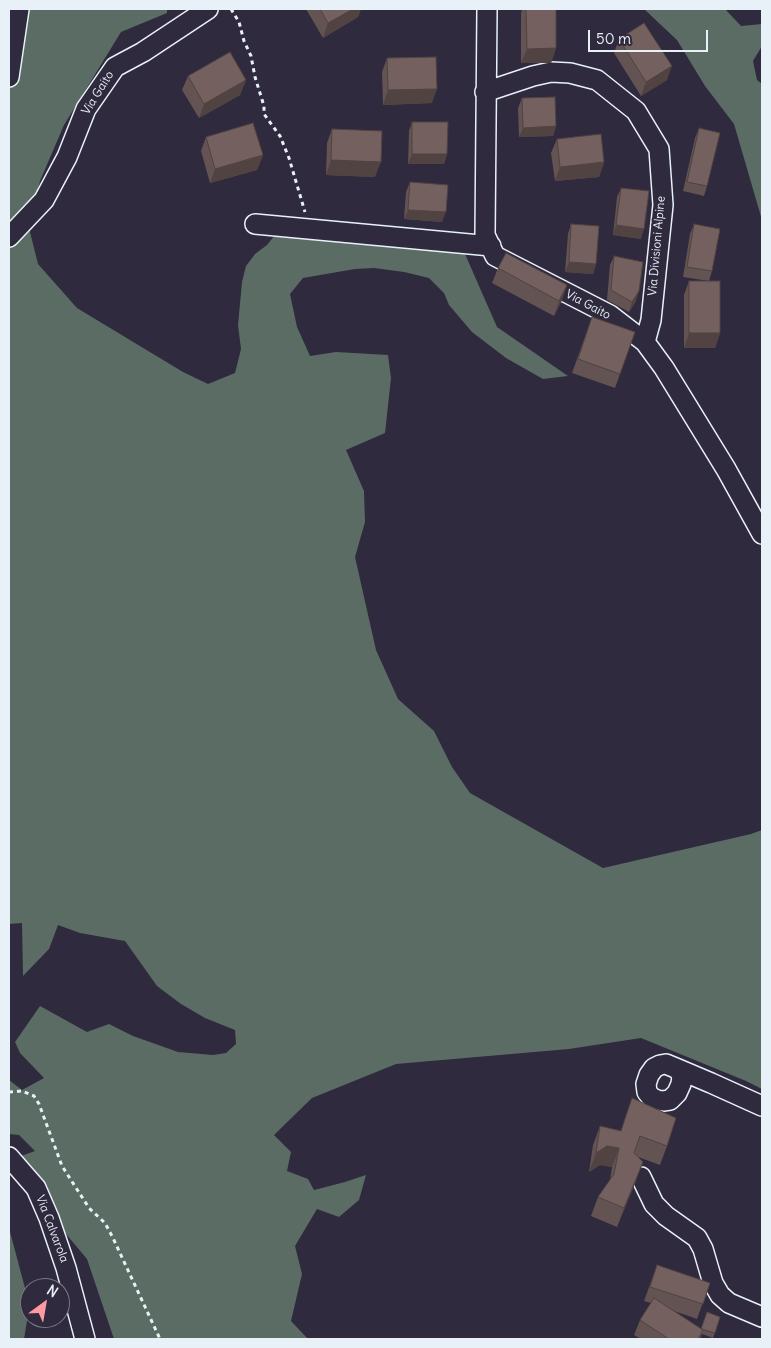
<!DOCTYPE html>
<style>
body{margin:0}
#map{position:relative;width:771px;height:1348px;overflow:hidden;background:#2f2a3d;font-family:Delius,sans-serif}
canvas{display:block}
.frame{position:absolute;inset:0;border:10px solid #e8f1f8;pointer-events:none}
.north{position:absolute;left:20px;top:1278px;width:50px;height:50px;box-sizing:border-box;background:#2f2a3d;border:1px solid #797a88;border-radius:50%;rotate:32deg;font-size:14px;font-weight:700;line-height:20px;text-align:center;color:#e8f1f8}
.north::after{content:'';display:block;margin:auto;width:18px;height:22px;background:#ff9aa2;clip-path:polygon(50% 0,100% 100%,50% 72%,0 100%)}
.scale{position:absolute;left:588px;top:30px;width:120px;height:22px;box-sizing:border-box;border:2px solid #e8f1f8;border-top:0;padding-left:6px;font-size:15px;line-height:18px;white-space:nowrap;color:#e8f1f8;-webkit-text-stroke:4px #2f2a3d;paint-order:stroke}
</style>
<div id="map">
<canvas width="771" height="1348"></canvas>
<div class="frame"></div>
<div class="north">N</div>
<div class="scale">50 m</div>
</div>
<script>
const g = document.querySelector('canvas').getContext('2d');
g.lineJoin = 'round';
function fill(path, color) { g.fillStyle = color; g.fill(path, 'evenodd'); }
const toPath = rows => new Path2D(rows.map(r => 'M' + r).join(''));
function strokePath(path, color, width, dash) { g.strokeStyle = color; g.lineWidth = width; g.lineCap = dash ? 'butt' : 'round'; g.setLineDash(dash || []); g.stroke(path); }
function label(font, color, halo, rows, align = 'center') {
  g.font = font + ' Delius,sans-serif'; g.lineWidth = 4; g.setLineDash([]); g.textBaseline = 'middle'; g.strokeStyle = halo; g.fillStyle = color; for (const [text, x, y, turn = 0] of rows) {
    g.save(); g.translate(x, y); g.rotate((+turn || 0) * Math.PI / 180); g.textAlign = isNaN(turn) ? turn : align; if (halo) g.strokeText(text, 0, 0); g.fillText(text, 0, 0); g.restore();
  }
}
const green = toPath([
 [9,9,167,9,167,13,121,32,64,125,40,181,29,228,38,264,77,308,183,372,208,384,235,373,241,349,238,325,242,282,246,266,255,254,267,245,286,221,465,254,497,327,568,376,543,379,506,358,472,332,449,305,444,293,429,278,404,272,374,268,355,269,303,278,290,294,297,327,310,356,336,352,388,355,391,378,385,433,346,450,364,491,365,522,355,557,376,650,398,699,434,731,452,767,470,793,603,868,751,834,762,830,762,1089,746,1081,641,1038,569,1049,396,1064,312,1098,274,1135,291,1152,287,1171,308,1179,314,1190,345,1182,366,1175,359,1200,339,1217,317,1209,295,1246,302,1274,291,1321,308,1339,114,1339,87,1259,14,1172,9,1176,9,1154,21,1156,35,1151,19,1135,9,1134,9,1080,22,1090,44,1078,20,1053,15,1042,40,1006,87,1032,109,1024,133,1036,178,1052,213,1055,226,1053,236,1044,235,1030,205,1018,181,1004,157,986,125,941,80,933,58,925,49,949,23,976,22,923,9,924],
 [644,9,725,9,741,26,762,24,762,46,753,61,757,80,762,84,762,220,734,124,705,86,677,40],
 [9,1228,25,1288,27,1321,24,1339,9,1339]
]);
const path = toPath([
 [231,9,239,22,244,41,251,56,255,77,264,106,264,114,280,136,289,158,305,212],
 [9,1092,22,1091,34,1096,39,1104,62,1166,89,1208,105,1223,113,1238,160,1339]
]);
const minor = toPath([
 [487,9,485,235,495,256,610,315,645,342,664,368,726,469,762,534],
 [9,77,19,9],
 [485,92,533,76,551,72,570,73,597,80,636,111,659,149,663,205,651,320,645,342],
 [255,224,491,246],
 [9,237,44,200,67,157,86,109,115,67,143,52,208,9],
 [678,1069,682,1076,681,1084,677,1093,670,1100,663,1101,657,1100,651,1097,647,1092,646,1084,649,1075,654,1068,660,1065,666,1064,678,1069,711,1083,762,1106],
 [9,1157,36,1188,49,1218,66,1268,85,1339],
 [641,1177,654,1204,666,1216,697,1238,703,1249,713,1283,720,1295,729,1303,762,1317]
]);
const wall = toPath([
 [306,9,361,9,358,17,323,38],
 [522,9,556,9,556,48,551,63,521,63,521,14],
 [619,39,667,80,641,96,614,53],
 [387,58,432,103,383,105,382,72],
 [188,76,246,80,240,95,199,118,182,90],
 [522,98,556,126,553,136,519,137,518,108],
 [412,122,447,154,444,164,408,164,409,131],
 [699,128,707,186,704,196,683,191,695,138],
 [332,129,375,177,326,175,327,143],
 [206,137,263,155,257,170,210,183,201,151],
 [557,139,604,162,599,177,555,181,551,153],
 [410,182,442,222,404,219,406,192],
 [621,188,641,239,613,235,617,197],
 [571,224,596,264,593,274,565,272,568,234],
 [694,224,712,271,709,281,683,277,690,234],
 [614,256,636,301,629,312,607,300,610,265],
 [498,268,562,300,554,316,492,283],
 [689,281,720,333,715,348,684,348,684,295],
 [592,317,635,332,615,388,572,373],
 [632,1098,667,1146,660,1165,638,1157,636,1181,617,1227,591,1216,598,1197,610,1180,612,1167,600,1165,589,1172,593,1145,600,1126,621,1131],
 [657,1265,710,1283,697,1319,674,1311,701,1329,720,1317,713,1338,702,1334,700,1339,641,1339,634,1335,640,1320,651,1303,644,1301]
]);
const shadedWall = toPath([
 [353,9,361,9,358,17,323,38,328,23],
 [396,9,434,9,396,10],
 [556,48,551,63,521,63,527,49],
 [672,66,667,80,641,96,646,82],
 [246,80,240,95,199,118,204,104],
 [437,89,432,103,383,105,388,90],
 [556,126,553,136,519,137,523,128],
 [412,154,447,154,444,164,408,164],
 [263,155,257,170,210,183,215,169],
 [331,160,381,162,375,177,326,175],
 [604,162,599,177,555,181,560,167],
 [408,210,446,212,442,222,404,219],
 [616,225,644,229,641,239,613,235],
 [569,262,596,264,593,274,565,272],
 [567,285,562,300,554,316,559,301],
 [639,291,636,301,629,312,632,302],
 [689,333,720,333,715,348,684,348],
 [607,1146,619,1148,612,1167,600,1165,589,1172,596,1153],
 [643,1162,636,1181,617,1227,624,1208]
]);
const building = toPath([
 [320,9,353,9,328,23,320,9],
 [526,9,556,9,556,48,527,49,526,9],
 [644,23,672,66,646,82,619,39,644,23],
 [230,52,246,80,204,104,188,76,230,52],
 [436,57,437,89,388,90,387,58,436,57],
 [555,97,556,126,523,128,522,98,555,97],
 [412,122,448,122,447,154,412,154,412,122],
 [253,123,263,155,215,169,206,137,253,123],
 [699,128,720,133,707,186,687,182,699,128],
 [332,129,382,131,381,162,331,160,332,129],
 [601,134,604,162,560,167,557,139,601,134],
 [410,182,448,185,446,212,408,210,410,182],
 [621,188,649,191,644,229,616,225,621,188],
 [571,224,599,226,596,264,569,262,571,224],
 [694,224,720,229,712,271,687,267,694,224],
 [506,253,567,285,559,301,498,268,506,253],
 [614,256,643,262,639,291,632,302,611,290,614,256],
 [689,281,720,281,720,333,689,333,689,281],
 [592,317,635,332,620,374,578,359,592,317],
 [632,1098,676,1118,667,1146,640,1136,634,1153,643,1162,624,1208,598,1197,614,1174,619,1148,607,1146,596,1153,600,1126,621,1131,632,1098],
 [657,1265,710,1283,703,1304,650,1287,657,1265],
 [654,1298,703,1330,698,1339,669,1339,640,1320,654,1298],
 [707,1312,720,1317,715,1333,701,1329,707,1312]
]);
const streetNames = [
 ["Via Gaito",98,93,-58],
 ["Via Divisioni Alpine",657,246,-85],
 ["Via Gaito",588,305,28],
 ["Via Calvarola",52,1229,69]
];
fill(green, '#5b6c64');
strokePath(minor, '#e8f1f8', 22);
strokePath(path, '#e8f1f8', 3, [4, 4]);
strokePath(minor, '#2f2a3d', 19);
fill(wall, '#635352');
fill(shadedWall, '#504342');
fill(building, '#73605f');
strokePath(building, '#504342', 1);
label('12px', '#e8f1f8', '#2f2a3d', streetNames);
</script>
